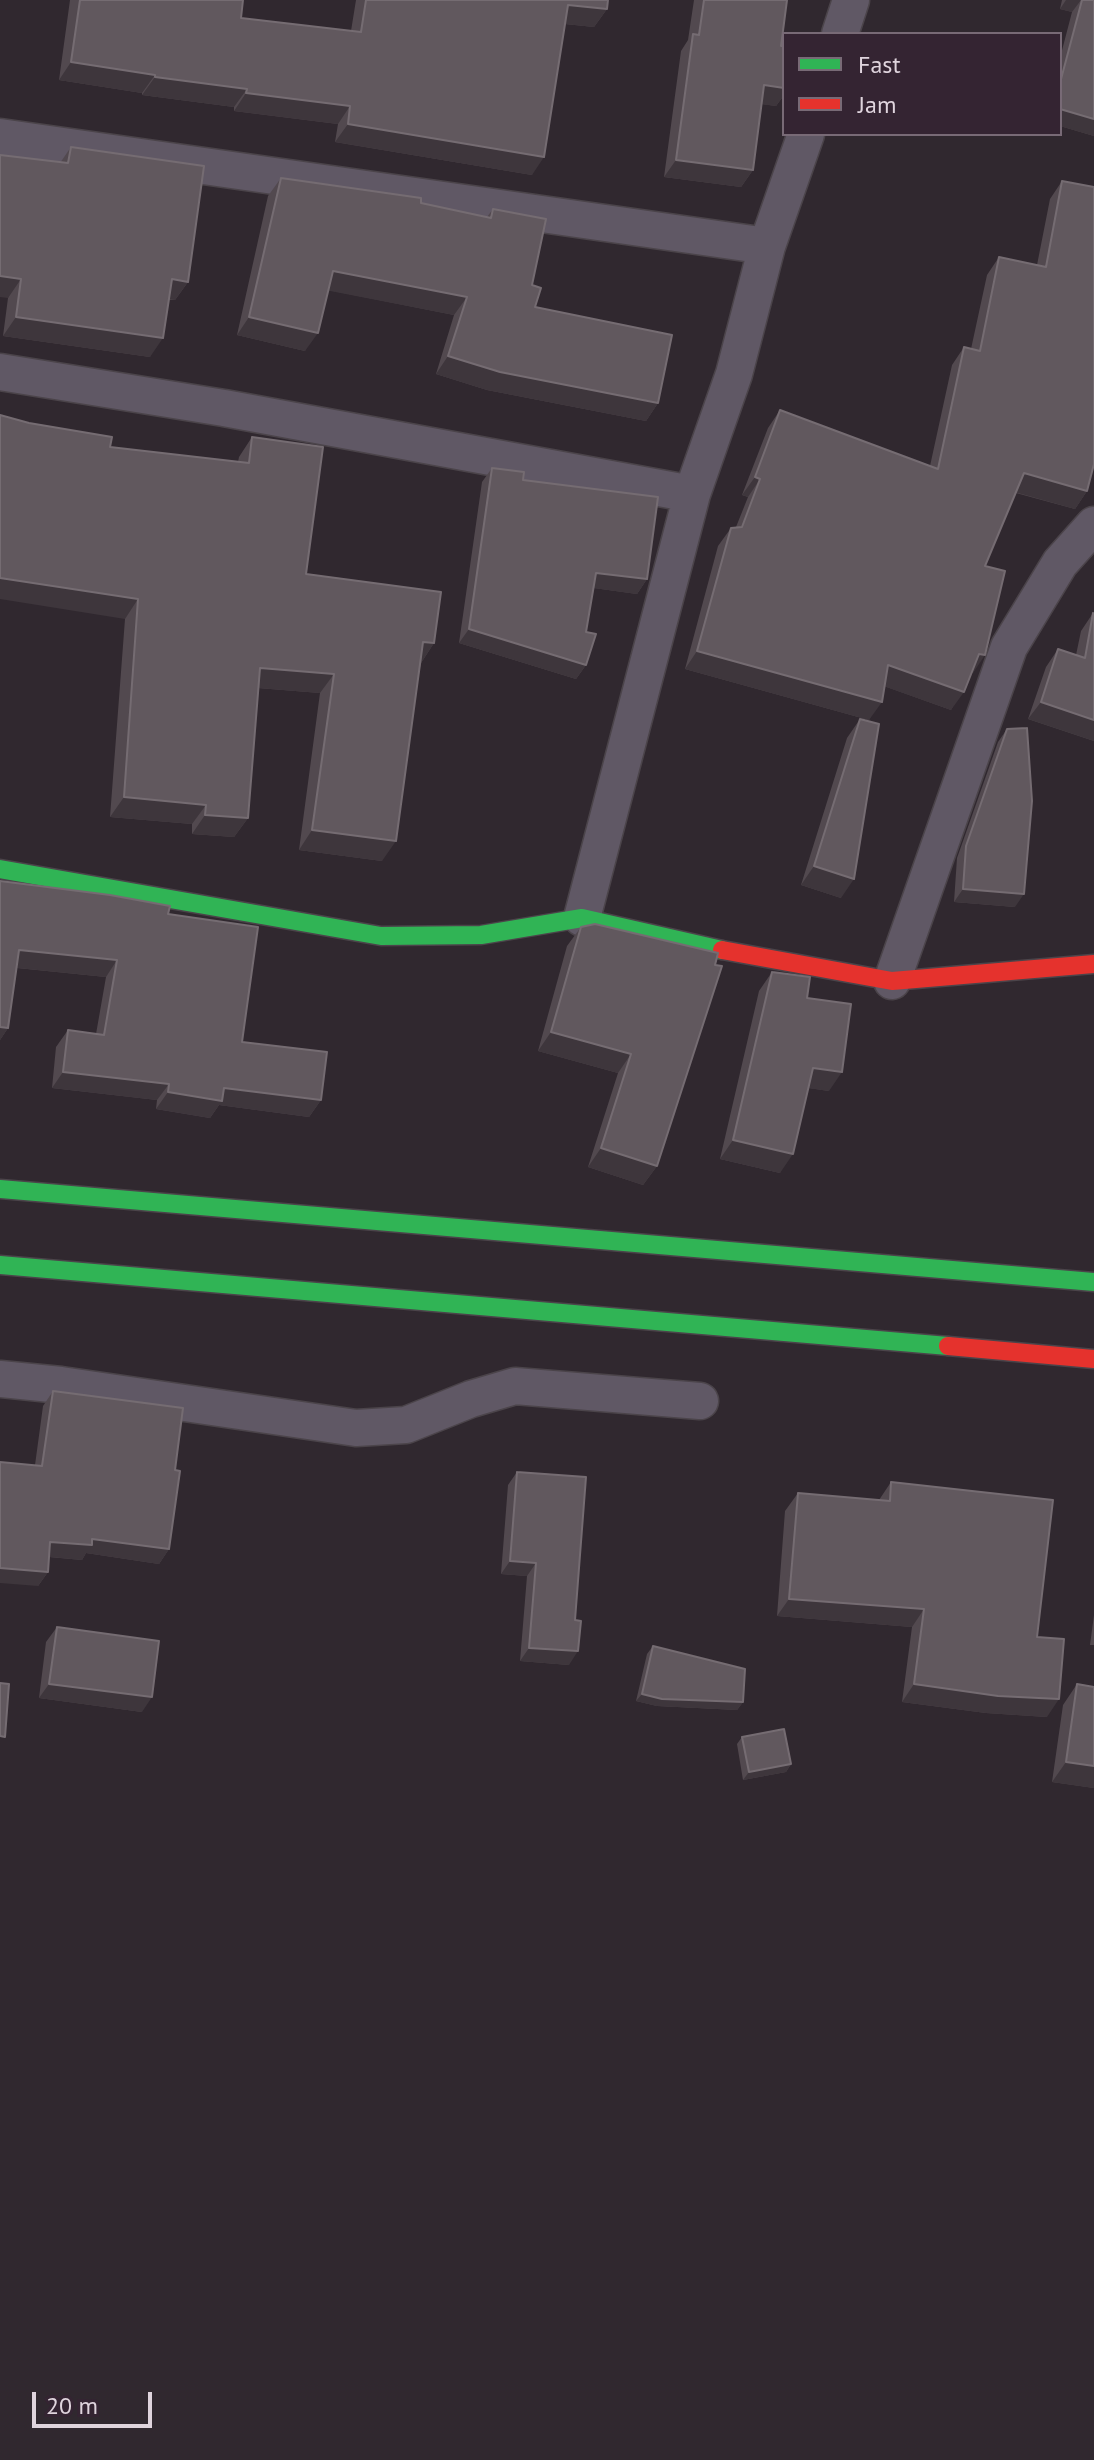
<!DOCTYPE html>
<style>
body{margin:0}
#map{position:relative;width:1094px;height:2460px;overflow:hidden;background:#30282f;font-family:"PT Sans",sans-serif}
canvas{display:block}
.legend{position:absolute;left:782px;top:32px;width:280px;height:104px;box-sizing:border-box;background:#342432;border:2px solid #786a76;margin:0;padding:10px 14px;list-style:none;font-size:24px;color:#dfd4dd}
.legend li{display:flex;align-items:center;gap:16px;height:40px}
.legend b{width:40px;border:2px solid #786a76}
.scale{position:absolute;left:32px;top:2392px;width:120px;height:36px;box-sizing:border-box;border:4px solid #dfd4dd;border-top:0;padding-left:10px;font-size:24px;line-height:28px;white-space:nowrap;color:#dfd4dd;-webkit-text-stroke:6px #342432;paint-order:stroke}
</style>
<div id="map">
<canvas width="1094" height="2460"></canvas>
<ul class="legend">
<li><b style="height:10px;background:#30b455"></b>Fast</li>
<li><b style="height:10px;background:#e5322d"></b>Jam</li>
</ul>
<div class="scale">20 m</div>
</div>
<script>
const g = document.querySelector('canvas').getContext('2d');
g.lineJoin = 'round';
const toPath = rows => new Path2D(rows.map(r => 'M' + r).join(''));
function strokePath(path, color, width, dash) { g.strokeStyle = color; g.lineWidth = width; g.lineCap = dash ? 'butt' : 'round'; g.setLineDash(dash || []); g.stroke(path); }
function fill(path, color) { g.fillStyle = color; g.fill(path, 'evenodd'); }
const street = toPath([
 [840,34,851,0],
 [0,137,767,246],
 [0,372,224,408,692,494],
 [582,918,692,494,734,374,767,246,806,134],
 [892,981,1009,647,1060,563,1094,525],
 [0,1379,61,1385,356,1428,406,1425,471,1399,515,1386,700,1401]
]);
const fast = toPath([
 [0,869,381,936,481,935,582,918,722,950],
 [0,1189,1094,1282],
 [0,1265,948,1346]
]);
const jam = toPath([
 [722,950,892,981,1094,964],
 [948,1346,1094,1359]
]);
const wall = toPath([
 [70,0,243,0,241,18,351,31,356,0,608,0,607,9,594,27,565,24,532,175,335,142,338,124,234,111,234,107,142,95,142,93,59,80],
 [694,0,787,0,781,46,784,46,784,95,776,106,762,104,753,170,741,187,664,177,681,51,688,40],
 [1062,0,1094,0,1094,136,1060,126,1060,58,1072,12,1060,9],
 [71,147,188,282,175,300,169,300,150,357,3,336,8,298,60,163],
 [281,178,487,217,493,209,532,285,535,307,658,403,646,421,487,390,436,374,454,315,328,290,305,351,237,335,268,196],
 [1062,181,1087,491,1075,509,1016,493,985,566,973,673,972,673,951,710,884,686,869,720,685,669,718,546,731,528,736,527,748,497,742,495,768,428,780,410,930,466,952,365,964,347,971,349,987,275,999,257,1037,265,1050,199],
 [252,437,306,574,434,643,421,663,382,861,299,850,320,693,258,688,248,818,234,837,192,834,192,824,110,817,125,619,110,447,238,462,239,457],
 [492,468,523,480,647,579,637,594,594,588,586,632,586,665,576,679,459,643,482,482],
 [1093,613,1094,614,1094,741,1028,719,1046,667,1058,649,1076,655,1081,631],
 [860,719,841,898,801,885,847,738],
 [1007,729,1015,907,954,902,957,858,998,742],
 [0,881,168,914,242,1042,321,1100,309,1117,219,1105,210,1118,156,1109,157,1100,52,1088,56,1047,68,1030,96,1034,106,977,17,968,8,1028,0,1040],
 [581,927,718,953,657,1166,643,1185,588,1167,618,1073,538,1051,567,946],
 [772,972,807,998,829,1091,809,1088,780,1173,720,1159,759,991],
 [53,1391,175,1470,169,1549,159,1564,86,1553,82,1560,49,1557,48,1572,38,1586,35,1465,43,1406],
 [517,1472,575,1620,569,1665,520,1661,527,1576,501,1574,508,1485],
 [891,1482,1037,1637,1047,1717,986,1713,902,1702,912,1627,777,1616,785,1511,798,1493,879,1500],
 [1094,1615,1094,1645,1090,1645],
 [57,1627,142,1712,39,1698,46,1642],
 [653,1646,743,1702,737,1710,657,1706,636,1701,647,1654],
 [1077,1684,1094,1788,1052,1782,1063,1705],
 [742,1737,791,1764,786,1772,743,1780,737,1744]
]);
const shadedWall = toPath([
 [1066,0,1081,0,1072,12,1060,9],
 [568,5,607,9,594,27,555,23],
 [71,62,155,75,142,93,59,80],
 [155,77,247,89,234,107,142,95],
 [764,85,784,88,784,95,776,106,752,103],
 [246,93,350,106,338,124,234,111],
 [1060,109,1094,119,1094,136,1060,126],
 [348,124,544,157,532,175,335,142],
 [676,160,753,170,741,187,664,177],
 [333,271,467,297,454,315,320,289],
 [0,276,21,279,8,298,0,297],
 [172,279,188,282,175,300,159,298],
 [16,317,163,338,150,357,3,336],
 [249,317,318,333,305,351,237,335],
 [448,356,658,403,646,421,487,390,436,374],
 [1024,473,1087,491,1075,509,1011,491],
 [755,477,760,479,748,497,742,495],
 [596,573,647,579,637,594,586,587],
 [0,578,138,599,125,619,0,599],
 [469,629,586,665,576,679,459,643],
 [423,642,434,643,421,663],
 [697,651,882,702,869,720,685,669],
 [979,654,985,655,973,673,966,672],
 [888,665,964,692,951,710,875,683],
 [260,668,334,674,320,693,246,687],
 [1041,702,1094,720,1094,741,1028,719],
 [124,797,206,805,192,824,110,817],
 [205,815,248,818,234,837,192,834],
 [312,830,396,841,382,861,299,850],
 [814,866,854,879,841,898,801,885],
 [963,889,1024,894,1015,907,954,902],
 [19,950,117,960,106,977,8,967],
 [0,1027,8,1028,0,1040],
 [551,1032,631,1054,618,1073,538,1051],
 [813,1068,842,1072,829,1091,800,1087],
 [63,1072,169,1084,157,1100,52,1088],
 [224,1088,321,1100,309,1117,219,1105,210,1118,156,1109,168,1092],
 [733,1140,793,1154,780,1173,720,1159],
 [601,1148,657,1166,643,1185,588,1167],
 [92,1539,169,1549,159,1564,86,1553,82,1560,40,1556,50,1542],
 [510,1561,536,1563,527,1576,501,1574],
 [0,1568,48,1572,38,1586,0,1583],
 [789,1599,924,1609,912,1627,777,1616],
 [529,1648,578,1651,569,1665,520,1661],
 [49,1684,152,1697,142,1712,39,1698],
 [914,1684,1059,1699,1047,1717,986,1713,902,1702],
 [642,1694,743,1702,737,1710,657,1706,636,1701],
 [1066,1762,1094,1766,1094,1788,1052,1782],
 [791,1764,786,1772,743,1780,749,1772]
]);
const building = toPath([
 [80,0,243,0,241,18,361,32,366,0,608,0,607,9,568,5,544,157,348,124,350,106,246,93,247,89,155,77,155,75,71,62,80,0],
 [704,0,787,0,781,46,784,46,784,88,764,85,753,170,676,160,693,34,699,35,704,0],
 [1082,0,1094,0,1094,119,1060,109,1060,83,1082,0],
 [71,147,204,166,188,282,172,279,163,338,16,317,21,279,0,276,0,155,68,163,71,147],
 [281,178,421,198,421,203,491,218,493,209,546,219,532,285,541,288,535,307,672,335,658,403,500,372,448,356,467,297,333,271,318,333,249,317,281,178],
 [1062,181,1094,187,1094,464,1087,491,1024,473,985,566,1005,571,985,655,979,654,964,692,888,665,882,702,697,651,731,528,742,527,760,479,755,477,780,410,938,469,964,347,980,351,999,257,1046,267,1062,181],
 [0,415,29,423,112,437,110,447,249,463,252,437,323,447,306,574,441,592,434,643,423,642,396,841,312,830,334,674,260,668,248,818,205,815,206,805,124,797,138,599,0,578,0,415],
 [492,468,524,472,523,480,658,497,647,579,596,573,586,632,596,634,586,665,469,629,492,468],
 [1093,613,1094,614,1094,720,1041,702,1058,649,1085,658,1093,613],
 [860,719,879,724,854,879,814,866,860,719],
 [1027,728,1032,801,1024,894,963,889,966,846,1007,729,1027,728],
 [0,881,110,895,170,906,168,914,258,927,242,1042,327,1052,321,1100,224,1088,222,1101,168,1092,169,1084,63,1072,68,1030,104,1035,117,960,19,950,8,1028,0,1027,0,881],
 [595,924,718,953,715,965,722,966,657,1166,601,1148,631,1054,551,1032,581,927,595,924],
 [772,972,810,977,807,998,851,1004,842,1072,813,1068,793,1154,733,1140,772,972],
 [53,1391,183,1408,175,1470,180,1471,169,1549,92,1539,92,1545,50,1542,48,1572,0,1568,0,1462,42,1466,53,1391],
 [517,1472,586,1477,575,1620,581,1621,578,1651,529,1648,536,1563,510,1561,517,1472],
 [891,1482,1053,1500,1037,1637,1064,1639,1059,1699,998,1696,914,1684,924,1609,789,1599,798,1493,890,1501,891,1482],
 [57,1627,159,1641,152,1697,49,1684,57,1627],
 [653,1646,745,1669,743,1702,662,1699,642,1694,653,1646],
 [0,1683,9,1684,5,1737,0,1736,0,1683],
 [1077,1684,1094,1687,1094,1766,1066,1762,1077,1684],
 [784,1729,791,1764,749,1772,742,1737,784,1729]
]);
strokePath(street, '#4b444a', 39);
strokePath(fast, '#4b444a', 21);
strokePath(jam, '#4b444a', 21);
strokePath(street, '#605865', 36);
strokePath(fast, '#30b455', 18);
strokePath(jam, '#e5322d', 18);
fill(wall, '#52494f');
fill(shadedWall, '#3e363c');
fill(building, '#61585e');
strokePath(building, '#756c72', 2);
</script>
